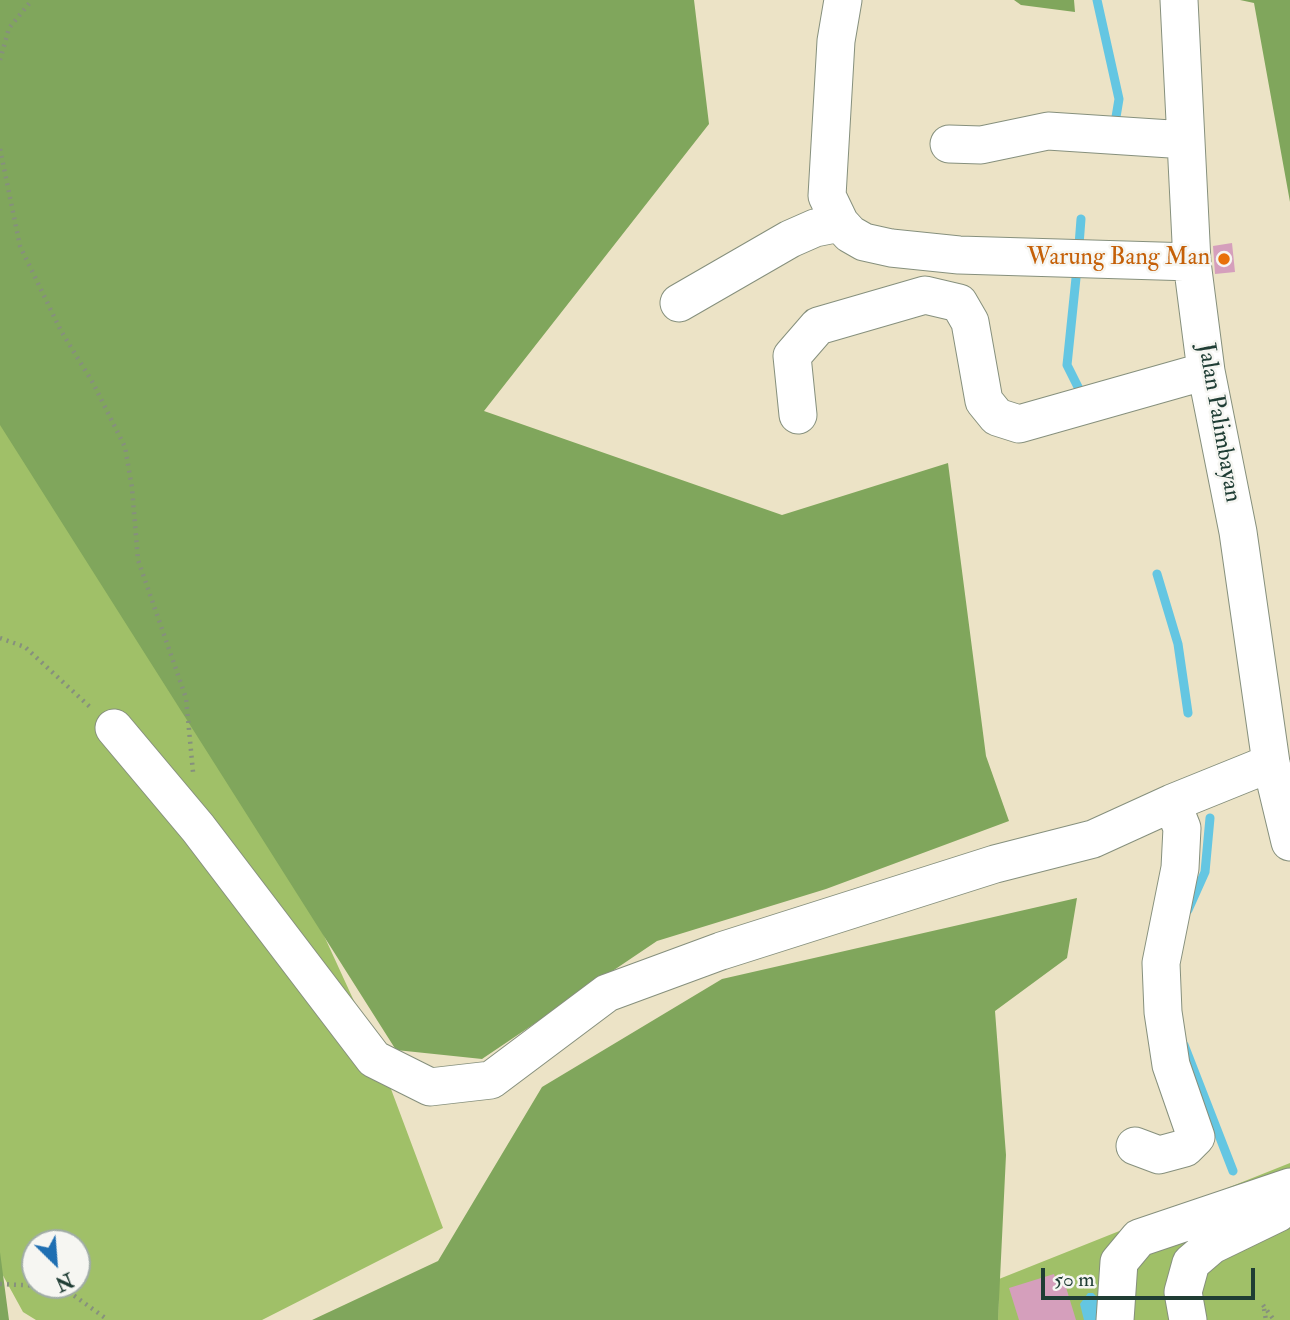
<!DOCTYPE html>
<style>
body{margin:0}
#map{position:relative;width:1290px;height:1320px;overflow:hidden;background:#ece3c6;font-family:"IM FELL Double Pica",serif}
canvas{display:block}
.north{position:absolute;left:21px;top:1229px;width:70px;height:70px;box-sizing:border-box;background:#f6f6f2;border:2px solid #a0aca6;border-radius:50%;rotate:155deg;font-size:19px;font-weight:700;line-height:28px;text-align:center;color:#1f3d34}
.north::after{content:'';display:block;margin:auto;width:24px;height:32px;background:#1f6fb2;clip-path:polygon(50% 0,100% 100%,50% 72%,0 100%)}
.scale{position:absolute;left:1041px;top:1268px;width:214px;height:32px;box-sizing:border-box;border:4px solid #1f3d34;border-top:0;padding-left:9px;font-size:21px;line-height:24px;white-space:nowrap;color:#1f3d34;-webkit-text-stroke:5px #f6f6f2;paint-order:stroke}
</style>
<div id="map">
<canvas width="1290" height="1320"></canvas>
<div class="north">N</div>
<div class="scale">50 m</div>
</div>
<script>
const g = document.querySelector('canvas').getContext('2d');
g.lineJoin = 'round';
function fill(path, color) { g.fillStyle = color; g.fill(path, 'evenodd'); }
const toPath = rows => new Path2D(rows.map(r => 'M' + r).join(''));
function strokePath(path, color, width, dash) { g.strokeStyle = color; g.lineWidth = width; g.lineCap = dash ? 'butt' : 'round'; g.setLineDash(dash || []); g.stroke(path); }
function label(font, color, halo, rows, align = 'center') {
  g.font = font + ' "IM FELL Double Pica",serif'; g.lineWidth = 5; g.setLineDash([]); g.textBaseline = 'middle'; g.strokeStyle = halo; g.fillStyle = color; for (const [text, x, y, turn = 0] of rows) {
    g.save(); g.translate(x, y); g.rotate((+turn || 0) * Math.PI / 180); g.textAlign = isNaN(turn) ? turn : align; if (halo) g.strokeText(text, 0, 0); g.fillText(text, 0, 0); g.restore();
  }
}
const green = toPath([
 [0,229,376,1049,443,1228,262,1320,36,1320,23,1312,0,1270],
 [35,1243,77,1243,77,1285,35,1285],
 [1290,1163,1290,1320,998,1320,999,1279]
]);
const forest = toPath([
 [0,0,694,0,709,124,484,411,782,515,948,463,986,756,1009,821,826,889,657,941,482,1059,396,1050,0,425],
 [1014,0,1074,0,1075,12,1021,5],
 [1240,0,1290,0,1290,202,1254,3],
 [1077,898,1067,958,995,1011,1006,1155,998,1320,312,1320,438,1261,542,1087,722,979],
 [0,1252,9,1320,0,1320]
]);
const water = toPath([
 [1088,1293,1093,1293,1101,1301,1109,1320,1084,1320,1080,1304]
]);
const stream = toPath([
 [1097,0,1119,99,1115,123],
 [1079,245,1081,219],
 [1076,278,1067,365,1080,391],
 [1157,574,1178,644,1188,713],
 [1188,910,1205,872,1210,818],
 [1184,1045,1233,1171]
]);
const building = toPath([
 [1232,243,1235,272,1215,274,1213,246],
 [1054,1274,1058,1287,1065,1284,1076,1320,1019,1320,1009,1288]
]);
const path = toPath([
 [0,60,9,28,32,0],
 [0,149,20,246,61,331,93,383,125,447,132,488,138,560,186,698,193,772],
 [0,638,25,647,90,707],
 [0,1284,62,1287,108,1320],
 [1263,1305,1274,1320],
 [1264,1309,1266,1320]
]);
const minor = toPath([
 [843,0,836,41,827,196,840,223,850,234,864,242,891,248,959,255,1192,262],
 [1179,0,1192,262,1206,371,1238,532,1271,763,1290,842],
 [949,144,981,145,1048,131,1186,140],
 [679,303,790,239,815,228,840,223],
 [798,415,792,356,818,326,925,295,959,303,970,322,984,401,997,417,1019,424,1206,371],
 [114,728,198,828,374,1059,430,1087,491,1080,607,993,721,951,995,864,1093,839,1172,803],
 [1135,1146,1159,1155,1185,1148,1196,1137,1171,1065,1163,1012,1161,963,1180,868,1182,828,1172,803,1271,763],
 [1115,1320,1119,1262,1139,1238,1290,1187],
 [1188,1320,1183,1292,1191,1263,1212,1245,1278,1213,1283,1204]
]);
const markers = [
 [1224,259,7,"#e8710a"]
];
const foodNames = [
 ["Warung Bang Man",1210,259]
];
const streetNames = [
 ["Jalan Palimbayan",1218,423,80]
];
fill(green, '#a0c068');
fill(forest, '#80a65c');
fill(water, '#64c6e2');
strokePath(stream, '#64c6e2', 9);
fill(building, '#d59fbc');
strokePath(minor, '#86907d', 39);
strokePath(path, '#86907d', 4.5, [2, 5]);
strokePath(minor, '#fff', 37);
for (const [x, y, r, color] of markers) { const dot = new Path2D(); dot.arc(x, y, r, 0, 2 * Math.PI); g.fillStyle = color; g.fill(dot); strokePath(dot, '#f6f6f2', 2.5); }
label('24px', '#c56008', '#f6f6f2', foodNames, 'right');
label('24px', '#1f3d34', '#f6f6f2', streetNames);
</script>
